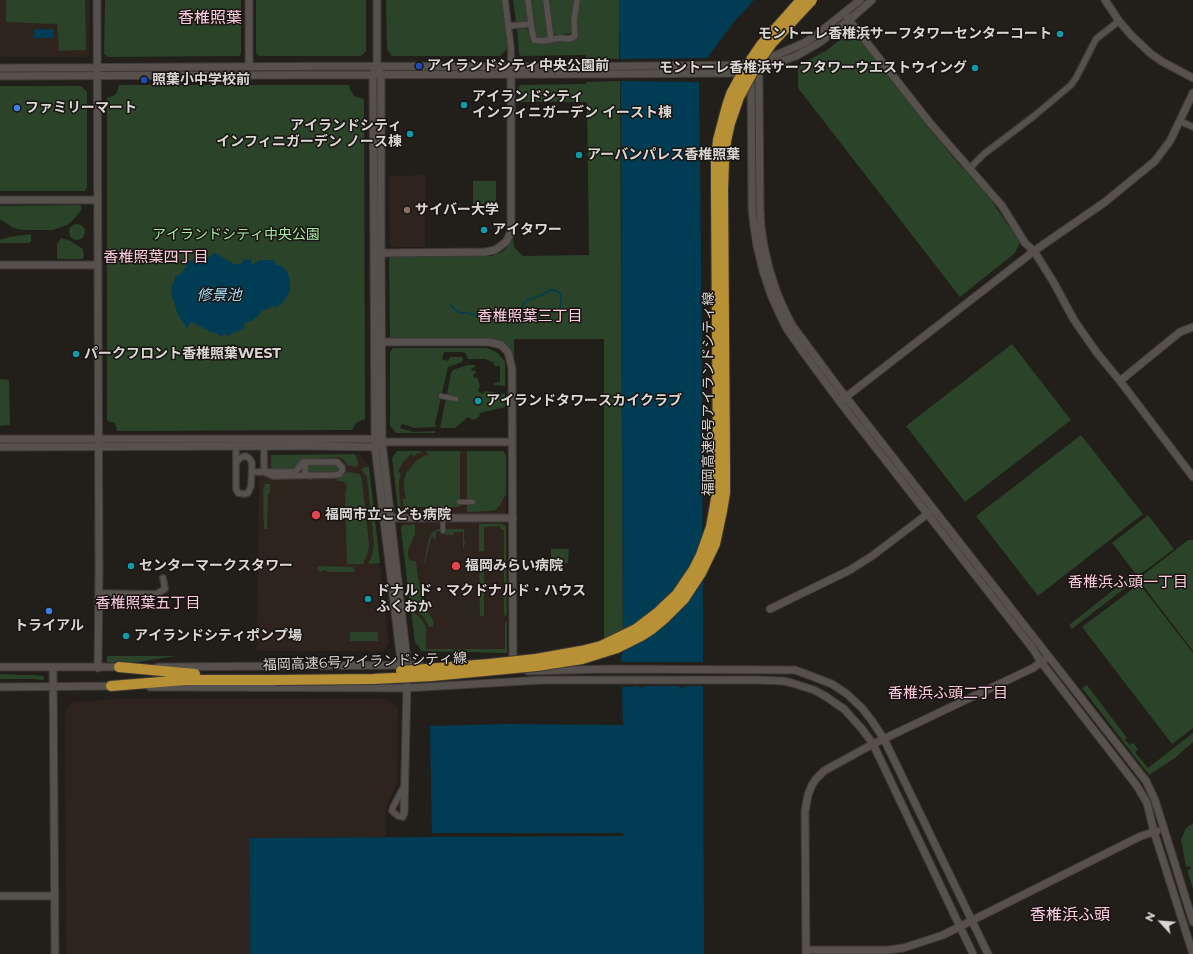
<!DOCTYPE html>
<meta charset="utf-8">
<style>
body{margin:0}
#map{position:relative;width:1193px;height:954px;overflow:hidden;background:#221e1a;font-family:Montserrat,sans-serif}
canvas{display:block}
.north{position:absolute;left:1141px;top:902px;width:40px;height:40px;-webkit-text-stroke:3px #191411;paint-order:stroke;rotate:296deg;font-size:11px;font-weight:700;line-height:16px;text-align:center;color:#d9d6d4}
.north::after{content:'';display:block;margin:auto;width:14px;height:18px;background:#d9d6d4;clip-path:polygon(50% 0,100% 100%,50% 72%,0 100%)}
</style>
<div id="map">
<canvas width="1193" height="954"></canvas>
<div class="north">N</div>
</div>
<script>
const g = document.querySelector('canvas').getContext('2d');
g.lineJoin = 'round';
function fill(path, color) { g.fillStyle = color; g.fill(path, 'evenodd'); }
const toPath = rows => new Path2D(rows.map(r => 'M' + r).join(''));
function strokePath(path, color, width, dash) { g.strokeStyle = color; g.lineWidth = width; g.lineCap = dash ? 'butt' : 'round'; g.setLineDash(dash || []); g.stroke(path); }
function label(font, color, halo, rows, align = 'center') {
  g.font = font + ' Montserrat,"Noto Sans JP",sans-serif'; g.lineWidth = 3; g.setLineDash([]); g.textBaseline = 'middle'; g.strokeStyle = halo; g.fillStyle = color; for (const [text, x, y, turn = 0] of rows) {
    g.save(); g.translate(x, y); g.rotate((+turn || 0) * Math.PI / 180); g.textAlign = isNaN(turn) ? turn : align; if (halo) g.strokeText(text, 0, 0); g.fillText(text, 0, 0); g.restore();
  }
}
const built = toPath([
 [0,0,90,0,89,54,87,57,0,57],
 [426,175,425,247,393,247,390,244,389,176],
 [397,451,503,451,506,455,507,653,421,651,418,645,415,643,392,458],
 [259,455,360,455,368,465,389,644,383,651,257,651],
 [114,699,388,699,398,708,397,783,386,806,386,837,249,838,250,954,66,954,65,712,71,702]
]);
const green = toPath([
 [6,0,85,0,86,50,59,51,57,24,6,22],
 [105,0,241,0,241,54,239,56,108,57,104,54],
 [256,0,366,0,366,51,361,56,259,56,256,53],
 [386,0,503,0,508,48,500,56,392,56,387,50],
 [513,0,526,0,528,18,524,22,516,23],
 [532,0,544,0,545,14,548,34,544,38,539,38,536,35],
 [549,0,574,0,573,33,564,34,563,35,558,36,553,33],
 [579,0,620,0,619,59,586,58,586,55,521,56,519,54,517,29,524,28,530,31,531,43,568,41,577,37,578,32,576,21],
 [846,35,857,36,926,125,958,163,985,192,1020,242,1015,253,960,297,798,88,798,66,827,50],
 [310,70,326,72,163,73,149,71],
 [620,81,623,644,604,645,604,339,514,339,514,362,512,351,508,346,494,339,390,338,389,257,491,256,498,254,505,250,510,244,513,237,514,247,523,256,589,255,587,102,519,102,518,88,521,85,586,84,586,82],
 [119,85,349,85,350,89,354,96,364,99,365,419,356,423,352,430,117,431,115,423,107,421,107,98,115,95,117,92],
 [0,86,81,86,87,92,87,187,85,191,0,191],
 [473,181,496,181,496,204,473,204],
 [80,205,82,208,80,212,72,221,67,225,53,230,25,230,17,229,12,227,0,219,0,206],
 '69 232a8 8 0 1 1 16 0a8 8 0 1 1-16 0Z',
 [31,234,31,241,29,243,0,243,0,240,9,237],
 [61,238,71,241,83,249,84,256,83,259,57,259,57,244],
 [1012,344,1071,420,965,502,906,426],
 [393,348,486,348,490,349,498,353,505,362,505,386,494,385,494,383,500,382,500,366,495,366,493,362,485,359,468,359,466,354,463,352,444,352,442,359,448,361,450,357,462,357,463,360,462,362,448,367,435,424,436,427,415,428,402,424,400,428,414,432,435,431,435,433,396,433,390,426,390,352],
 [467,365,475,365,475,367,471,369,472,371,475,370,476,373,473,375,474,378,477,377,480,386,478,391,483,394,485,391,505,394,505,407,480,413,479,417,473,420,468,417,455,428,440,428,451,373,453,370],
 [0,379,9,380,10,425,0,426],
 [1081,435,1143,514,1038,596,976,516],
 [397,451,421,451,421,453,418,453,414,456,411,454,403,462,398,472,401,474,399,481,399,490,401,509,404,510,424,511,424,512,402,512,398,509,392,458],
 [426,451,460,451,460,507,406,507,403,505,403,499,406,499,404,488,404,481,406,473,417,460,424,456,430,454,426,453],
 [467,451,503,451,506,455,506,494,500,505,495,510,490,511,467,512],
 [355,454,358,462,357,467,347,465,344,460,339,457,302,459,295,468,272,468,271,466,271,455],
 [308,464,315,464,315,466,337,465,340,467,337,473,307,473],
 [366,467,369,467,380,563,368,564,372,556,374,544,367,477,361,469],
 [350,472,359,474,361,476,362,480,369,544,368,552,363,564,347,564,345,493,347,487,345,483,341,481,337,481,336,480,343,476,346,473],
 [265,484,270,484,270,494,268,493,267,529,264,529,263,491],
 [1148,515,1174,549,1138,576,1134,581,1072,629,1069,625,1135,573,1112,543],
 [479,524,502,524,506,527,507,616,504,615,504,530,501,530,500,526,484,527,484,551,479,551],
 [403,525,415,525,415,534,408,550,408,555,409,559,412,561,416,561,418,579,422,595,427,610,434,622,433,627,429,627,423,616,410,606,401,528],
 [439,529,464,529,464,539,465,542,464,548,463,548,463,532,454,532,454,535,445,535,445,532,436,531,436,539,431,537,425,564,424,563,429,538,433,532],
 [1188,540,1193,540,1193,651,1138,579],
 [551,549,569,549,568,563,551,563],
 [479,560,484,560,484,616,480,616],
 [318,566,353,567,355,570,353,572,329,572,325,570,320,572,317,569],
 [1138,585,1141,586,1193,653,1193,728,1172,744,1082,627],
 [411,610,422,620,426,627,426,649,505,649,505,622,507,622,507,653,421,651,418,645,415,643],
 [350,632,378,632,378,641,350,641],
 [107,656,176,656,138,662,107,662],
 [0,674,20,675,33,675,43,676,44,677,44,679,42,680,33,679,0,679],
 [1087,685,1127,738,1125,740,1130,745,1133,743,1138,749,1135,752,1148,768,1193,733,1193,742,1175,758,1149,775,1082,688],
 [1193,823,1193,889,1187,870,1191,869,1190,866,1186,867,1181,839,1186,828]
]);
const water = toPath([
 [619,0,754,0,733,23,708,57,702,70,699,81,702,346,704,954,250,954,249,838,432,837,430,726,505,724,623,725,621,656,623,653,621,103],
 [34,29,54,29,54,38,34,38],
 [215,253,232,263,239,265,242,263,244,259,248,260,251,259,252,260,251,264,254,264,260,260,273,260,277,265,282,266,288,273,290,282,290,290,286,298,280,305,276,307,270,306,270,308,262,311,258,316,250,322,245,322,244,328,227,336,224,334,222,336,209,331,200,326,199,327,198,325,191,322,188,326,188,327,187,328,178,315,172,296,171,287,174,282,175,276,181,274,189,261,203,256,206,258,207,256,210,257,213,254]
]);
const pier = toPath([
 [710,58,704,71,701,82,618,81,618,59],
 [621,662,705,662,705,686,686,686,682,689,679,686,645,686,641,688,637,686,622,687],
 [432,833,623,833,623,836,432,837]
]);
const stream = toPath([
 [450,304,454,309,461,313,468,313,477,316,485,316,497,312,501,312,517,314,521,310,524,303,527,300,542,295,550,290,554,290,561,294,560,308,563,311]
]);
const pedestrian = toPath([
 [441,396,456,399],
 [459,502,473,502],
 [442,508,443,531]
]);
const minor = toPath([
 [505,0,511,48,511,67],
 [528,0,531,24,534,40,542,41,561,38,568,39,572,38,575,36,574,21,577,0],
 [546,0,551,40],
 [508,26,531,24],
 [1180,121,1193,127],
 [969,169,984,154,1034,116,1071,85,1076,78,1096,39,1119,21],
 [306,462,305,470,306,474,310,476],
 [236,463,239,459,242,457,246,456,250,459,252,463,251,486,248,493,244,494,238,493,236,489,236,447],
 [252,472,295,472,303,462,337,462,342,467,342,471,340,474,335,475,273,476,264,472],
 [264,472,264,443],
 [99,593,156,594,165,589,163,578],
 [404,786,393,807,392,811,398,816,403,817,404,813]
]);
const tertiary = toPath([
 [97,0,99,572,98,668],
 [249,0,249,66],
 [377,0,377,66,381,74,381,253,382,442,408,669],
 [1105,0,1119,21,1131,35,1150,53,1161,61,1193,78],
 [846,16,930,123,1002,206,1025,243,1034,251,1054,283,1074,320,1097,353,1120,381,1193,477],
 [755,64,758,69,759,79,760,208,761,227,764,246,769,268,777,293,784,309,792,325,838,387,1146,781,1155,800,1193,922],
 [0,68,377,66,552,67,736,65,754,63,767,59,804,43,815,36,860,0],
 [375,71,373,74,373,83,375,447,402,670],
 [0,76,606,74,737,73,751,70,770,65,796,56,808,49,819,43,849,20,872,0],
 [751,77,752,209,754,227,757,246,763,271,771,295,779,313,787,329,803,352,840,402,1033,649,1041,662,1137,786,1147,803,1154,832,1193,954],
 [0,200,98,200],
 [381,253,485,252,495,250,506,242,510,234,511,229,511,70],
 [0,265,98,265],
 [381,342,489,342,501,345,508,352,512,368,513,665],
 [1120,381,1180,332,1193,327],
 [842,400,1034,251,1105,202,1155,161,1170,141,1193,93],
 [0,439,374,439,382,442,512,442],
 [0,447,308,446,375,447,377,445],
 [391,518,513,518],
 [770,609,850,570,872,556,930,512],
 [0,667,124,667],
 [53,667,55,954],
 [158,667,420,665],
 [528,671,609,669,787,670,795,670,819,679,832,684,847,694,862,708,872,721,884,739,988,954],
 [0,687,116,686],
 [150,687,407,688,542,680,758,680,783,681,792,683,814,690,825,696,844,709,862,729,873,744,973,954],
 [404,813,407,684],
 [0,896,55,896],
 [806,950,888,950,903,948,931,939,943,935,1141,836,1157,831],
 [806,954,805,811,808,795,812,785,816,779,824,771,831,767,873,744,1033,668,1044,660]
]);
const motorway = toPath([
 [119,667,195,674],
 [111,686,185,680,275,680]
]);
const motorwayBridge = toPath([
 [401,671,489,664,536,659,581,651,601,646,636,629,657,613,677,594,694,569,701,555,711,527,717,493,718,467,716,190,716,160,718,140,727,106,731,94,744,70,761,45,801,0],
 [275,680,373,679,432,676,537,666,582,659,617,648,641,636,652,629,664,619,684,599,701,573,715,544,722,511,725,493,725,468,723,189,724,161,726,141,730,123,739,97,756,66,772,43,812,0]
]);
const markers = [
 [1060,34,4,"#0f9aa8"],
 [419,66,4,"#1a4fb4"],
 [975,68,4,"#0f9aa8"],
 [144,80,4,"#1a4fb4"],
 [464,105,4,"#0f9aa8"],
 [17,108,4,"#3f7fe0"],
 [410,134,4,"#0f9aa8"],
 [579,155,4,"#0f9aa8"],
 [407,210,4,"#8d6e63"],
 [484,230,4,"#0f9aa8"],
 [76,354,4,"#0f9aa8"],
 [478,401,4,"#0f9aa8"],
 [316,515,5,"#e0444e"],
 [131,566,4,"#0f9aa8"],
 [456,566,5,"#e0444e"],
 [368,599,4,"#0f9aa8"],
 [49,611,4,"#3f7fe0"],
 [126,636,4,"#0f9aa8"]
];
const poiNames = [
 ["モントーレ香椎浜サーフタワーセンターコート",1052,34,"right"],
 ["アイランドシティ中央公園前",427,66],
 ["モントーレ香椎浜サーフタワーウエストウイング",967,68,"right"],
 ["照葉小中学校前",152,80],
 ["アイランドシティ",472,97],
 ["インフィニガーデン イースト棟",472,113],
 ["ファミリーマート",25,108],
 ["アイランドシティ",402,126,"right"],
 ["インフィニガーデン ノース棟",402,142,"right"],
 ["アーバンパレス香椎照葉",587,155],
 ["サイバー大学",415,210],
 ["アイタワー",492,230],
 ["パークフロント香椎照葉WEST",84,354],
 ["アイランドタワースカイクラブ",486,401],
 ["福岡市立こども病院",325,515],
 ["センターマークスタワー",139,566],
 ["福岡みらい病院",465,566],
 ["ドナルド・マクドナルド・ハウス",376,591],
 ["ふくおか",376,607],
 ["トライアル",49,626,"center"],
 ["アイランドシティポンプ場",134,636]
];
const parkNames = [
 ["アイランドシティ中央公園",236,235]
];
const streetNames = [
 ["福岡高速6号アイランドシティ線",709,394,-90],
 ["福岡高速6号アイランドシティ線",365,662,-2]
];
const neighbourhoodNames = [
 ["香椎照葉四丁目",156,258],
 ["香椎照葉三丁目",530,317],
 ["香椎浜ふ頭一丁目",1128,583],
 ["香椎照葉五丁目",148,604],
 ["香椎浜ふ頭二丁目",948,694]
];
const waterNames = [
 ["修景池",219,296]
];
const quarterNames = [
 ["香椎照葉",210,18],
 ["香椎浜ふ頭",1070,915]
];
fill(built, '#2e241d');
fill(green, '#2a4329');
fill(water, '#003d54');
fill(pier, '#221e1a');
strokePath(stream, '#003d54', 1.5);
strokePath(pedestrian, '#3c3937', 6);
strokePath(minor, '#3c3937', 8);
strokePath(tertiary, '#3c3937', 9);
strokePath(motorway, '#3c3937', 12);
strokePath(pedestrian, '#56514d', 4.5);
strokePath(minor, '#56514d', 5.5);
strokePath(tertiary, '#56514d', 7);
strokePath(motorway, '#b89035', 10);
strokePath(motorwayBridge, '#3c3937', 12, []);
strokePath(motorwayBridge, '#b89035', 10);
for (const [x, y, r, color] of markers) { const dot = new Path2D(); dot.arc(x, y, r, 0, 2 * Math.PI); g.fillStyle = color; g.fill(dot); strokePath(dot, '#191411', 1.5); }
label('bold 14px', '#d9d6d4', '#191411', poiNames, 'left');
label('14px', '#a6e9a3', '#191411', parkNames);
label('14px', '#d9d6d4', '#191411', streetNames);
label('15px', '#fdcde1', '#191411', neighbourhoodNames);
label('italic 15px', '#a2daf6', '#191411', waterNames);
label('16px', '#fdcde1', '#191411', quarterNames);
</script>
